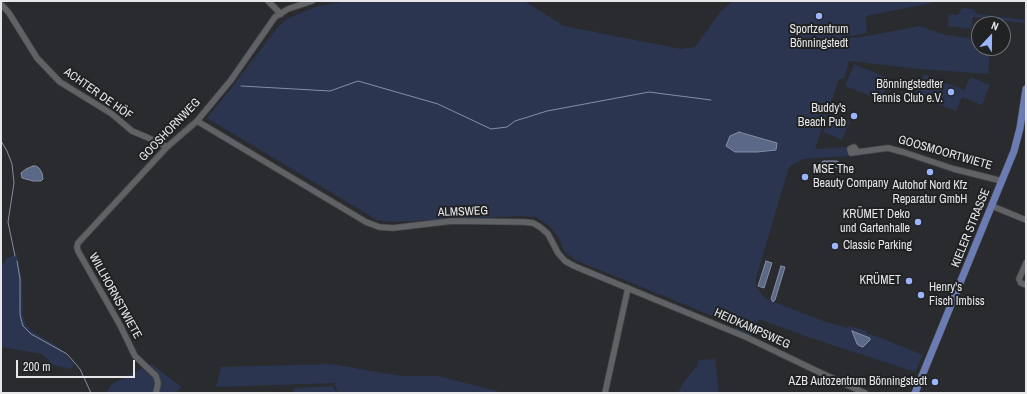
<!DOCTYPE html>
<meta charset="utf-8">
<style>
body{margin:0}
#map{position:relative;width:1027px;height:394px;overflow:hidden;background:#2a2b2e;font-family:"Archivo Narrow",sans-serif}
canvas{display:block}
.frame{position:absolute;inset:0;border:2px solid #e7e7e9;pointer-events:none}
.north{position:absolute;left:971px;top:16px;width:40px;height:40px;box-sizing:border-box;background:#212224;border:1px solid #707173;border-radius:50%;rotate:22deg;font-size:11px;font-weight:700;line-height:16px;text-align:center;color:#e7e7e9}
.north::after{content:'';display:block;margin:auto;width:14px;height:18px;background:#9bb5fd;clip-path:polygon(50% 0,100% 100%,50% 72%,0 100%)}
.scale{position:absolute;left:16px;top:360px;width:119px;height:18px;box-sizing:border-box;border:2px solid #e7e7e9;border-top:0;padding-left:5px;font-size:12px;line-height:14px;white-space:nowrap;color:#e7e7e9;-webkit-text-stroke:3px #212224;paint-order:stroke}
</style>
<div id="map">
<canvas width="1027" height="394"></canvas>
<div class="frame"></div>
<div class="north">N</div>
<div class="scale">200 m</div>
</div>
<script>
const g = document.querySelector('canvas').getContext('2d');
g.lineJoin = 'round';
function fill(path, color) { g.fillStyle = color; g.fill(path, 'evenodd'); }
const toPath = rows => new Path2D(rows.map(r => 'M' + r).join(''));
function strokePath(path, color, width, dash) { g.strokeStyle = color; g.lineWidth = width; g.lineCap = dash ? 'butt' : 'round'; g.setLineDash(dash || []); g.stroke(path); }
function label(font, color, halo, rows, align = 'center') {
  g.font = font + ' "Archivo Narrow",sans-serif'; g.lineWidth = 4; g.setLineDash([]); g.textBaseline = 'middle'; g.strokeStyle = halo; g.fillStyle = color; for (const [text, x, y, turn = 0] of rows) {
    g.save(); g.translate(x, y); g.rotate((+turn || 0) * Math.PI / 180); g.textAlign = isNaN(turn) ? turn : align; if (halo) g.strokeText(text, 0, 0); g.fillText(text, 0, 0); g.restore();
  }
}
const green = toPath([
 [347,1,524,1,564,26,681,49,695,47,720,12,731,3,740,1,932,1,932,3,866,16,867,33,843,37,842,39,867,36,920,26,942,34,979,40,979,48,990,48,988,74,919,69,849,61,844,79,839,79,815,149,847,147,848,156,803,159,789,167,756,278,756,286,760,292,766,299,826,322,848,328,849,326,867,331,866,333,881,338,923,355,915,372,808,337,759,319,751,336,734,330,735,325,575,260,564,251,559,238,548,225,536,217,519,216,394,222,377,220,207,118,229,91,277,28,287,19,315,7],
 [738,132,756,137,777,143,757,152,735,152],
 [962,8,973,9,977,14,1025,20,1026,23,973,17,971,29,948,26,949,14,958,15],
 [854,64,890,79,881,100,845,86],
 [924,74,964,90,970,77,990,85,982,105,962,97,956,111,915,95],
 [831,114,850,121,842,140,823,132],
 [17,254,22,279,23,315,26,325,33,332,59,347,74,364,71,369,53,365,42,354,1,347,1,266,7,258],
 [715,359,719,393,678,393,683,383,697,366,699,360],
 [151,364,182,387,175,393,106,393,112,384],
 [331,364,402,376,438,376,504,393,338,393,334,383,216,387,221,367],
 [333,386,336,393,292,393,294,388]
]);
const water = toPath([
 [739,132,777,143,776,150,757,152,735,152,726,146,730,136,739,132],
 [824,161,837,161,840,163,841,169,820,163,824,161],
 [33,166,36,166,39,168,42,173,43,179,41,181,33,181,22,178,21,173,26,169,33,166],
 [766,261,772,263,764,288,758,286,766,261],
 [781,266,785,267,775,300,773,302,771,299,781,266],
 [852,331,870,338,870,340,863,347,860,346,857,344,852,331]
]);
const stream = toPath([
 [241,86,330,91,358,81,438,104,491,129,507,127,515,121,547,111,649,92,711,100],
 [1,141,7,151,12,164,14,183,8,222,15,256],
 [17,261,20,279,20,315,23,326,31,334,67,354,80,369,91,393]
]);
const minor = toPath([
 [268,1,281,14],
 [1,4,9,13,37,58,60,82,112,114,132,131,158,142,167,147],
 [197,121,366,222,379,227,393,228,452,221,524,222,533,223,540,227,548,234,558,253,565,261,574,266,746,337,821,373,865,393],
 [858,152,851,153,850,149,854,147,858,152,888,148,903,152,954,169,1002,181],
 [992,206,1026,220],
 [1026,263,1019,279,1021,283,1026,285],
 [156,393,158,383,156,376,135,356,120,325,78,251,77,247,78,243,167,147,197,121,231,80,275,17,288,9,312,1],
 [605,393,628,288]
]);
const major = toPath([
 [915,393,1014,151,1020,128,1026,89]
]);
const markers = [
 [819,16,4,"#9bb5fd"],
 [951,92,4,"#9bb5fd"],
 [854,116,4,"#9bb5fd"],
 [930,172,4,"#9bb5fd"],
 [805,177,4,"#9bb5fd"],
 [918,222,4,"#9bb5fd"],
 [835,246,4,"#9bb5fd"],
 [909,281,4,"#9bb5fd"],
 [921,295,4,"#9bb5fd"],
 [935,382,4,"#9bb5fd"]
];
const poiNames = [
 ["Sportzentrum",819,30,"center"],
 ["Bönningstedt",819,44,"center"],
 ["Bönningstedter",943,85],
 ["Tennis Club e.V.",943,99],
 ["Buddy's",846,109],
 ["Beach Pub",846,123],
 ["MSE The",813,170,"left"],
 ["Beauty Company",813,184,"left"],
 ["Autohof Nord Kfz",930,186,"center"],
 ["Reparatur GmbH",930,200,"center"],
 ["KRÜMET Deko",910,215],
 ["und Gartenhalle",910,229],
 ["Classic Parking",843,246,"left"],
 ["KRÜMET",901,281],
 ["Henry's",929,288,"left"],
 ["Fisch Imbiss",929,302,"left"],
 ["AZB Autozentrum Bönningstedt",927,382]
];
const streetNames = [
 ["ACHTER DE HÖF",98,94,35],
 ["GOOSHORNWEG",170,130,-46],
 ["GOOSMOORTWIETE",945,153,16],
 ["ALMSWEG",463,212,-2],
 ["KIELER STRASSE",971,228,-68],
 ["WILLHORNSTWIETE",115,296,61],
 ["HEIDKAMPSWEG",752,329,24]
];
fill(green, '#2b3550');
fill(water, '#5c6887');
strokePath(water, '#868ea4', 1);
strokePath(stream, '#868ea4', 1);
strokePath(minor, '#464749', 7);
strokePath(major, '#464749', 8);
strokePath(minor, '#616265', 5.5);
strokePath(major, '#6b7cb5', 7);
for (const [x, y, r, color] of markers) { const dot = new Path2D(); dot.arc(x, y, r, 0, 2 * Math.PI); g.fillStyle = color; g.fill(dot); strokePath(dot, '#212224', 1.5); }
label('12px', '#e7e7e9', '#212224', poiNames, 'right');
label('12px', '#e7e7e9', '#212224', streetNames);
</script>
